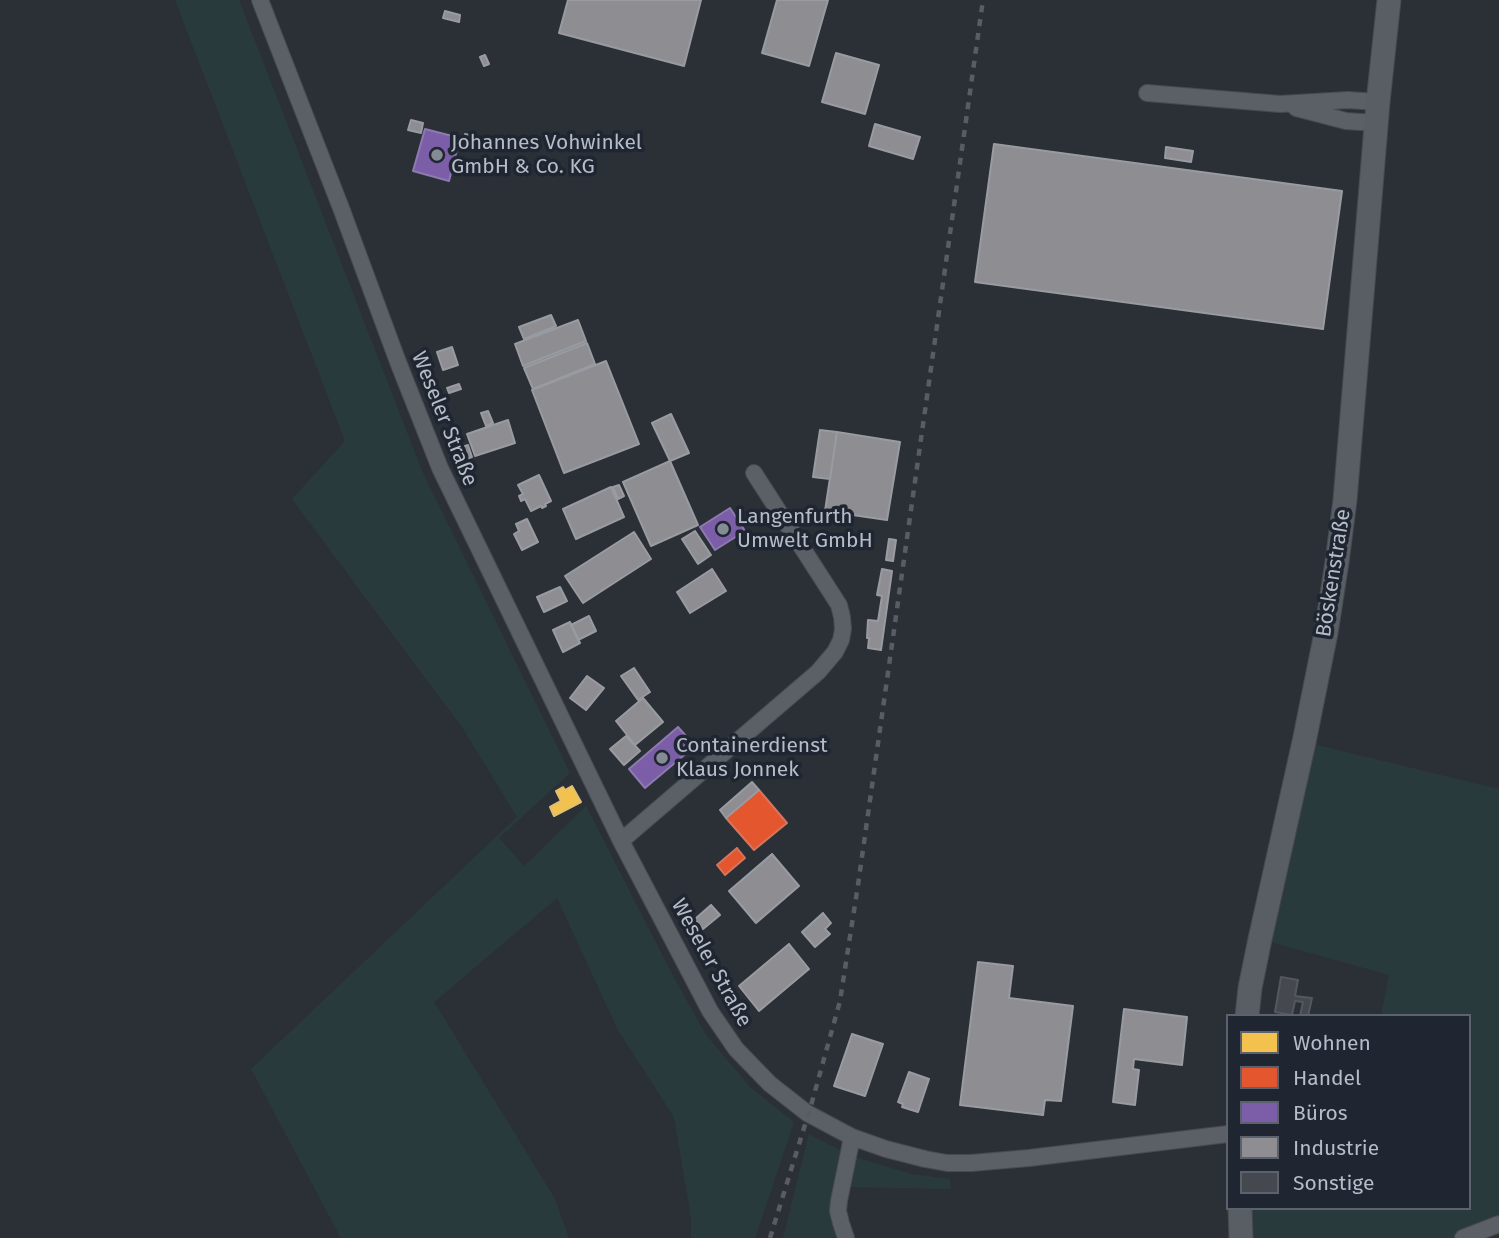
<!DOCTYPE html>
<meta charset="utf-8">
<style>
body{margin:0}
#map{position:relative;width:1499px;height:1238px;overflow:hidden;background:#2b3037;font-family:"Fira Sans",sans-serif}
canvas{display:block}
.legend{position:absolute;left:1226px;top:1014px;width:245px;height:196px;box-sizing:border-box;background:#1f2632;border:2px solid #5b626e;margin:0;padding:9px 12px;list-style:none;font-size:21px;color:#b6bcc8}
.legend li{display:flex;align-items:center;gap:14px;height:35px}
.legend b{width:35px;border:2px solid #5b626e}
</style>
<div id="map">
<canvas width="1499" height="1238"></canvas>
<ul class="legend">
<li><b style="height:19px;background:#f2c14e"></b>Wohnen</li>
<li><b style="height:19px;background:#e4572e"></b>Handel</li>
<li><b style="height:19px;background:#7b5ea7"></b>Büros</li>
<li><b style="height:19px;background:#8d8d92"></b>Industrie</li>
<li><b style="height:19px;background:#45494f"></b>Sonstige</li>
</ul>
</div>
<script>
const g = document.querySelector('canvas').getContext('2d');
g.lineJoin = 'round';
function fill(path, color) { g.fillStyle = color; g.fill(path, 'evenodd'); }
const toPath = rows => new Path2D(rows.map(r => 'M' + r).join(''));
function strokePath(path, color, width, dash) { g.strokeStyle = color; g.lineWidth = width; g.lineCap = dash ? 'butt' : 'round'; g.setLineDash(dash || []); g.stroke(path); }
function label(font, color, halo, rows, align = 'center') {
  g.font = font + ' "Fira Sans",sans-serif'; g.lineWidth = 7; g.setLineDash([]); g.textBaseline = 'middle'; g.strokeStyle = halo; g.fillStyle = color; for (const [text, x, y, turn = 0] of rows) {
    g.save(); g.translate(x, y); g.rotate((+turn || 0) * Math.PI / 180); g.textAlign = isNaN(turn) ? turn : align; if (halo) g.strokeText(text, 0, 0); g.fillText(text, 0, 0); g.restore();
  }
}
const green = toPath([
 [175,0,239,0,422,471,570,773,499,838,524,866,586,806,671,972,706,1035,750,1087,794,1122,755,1238,691,1238,691,1217,674,1117,618,1030,557,898,434,1002,555,1199,569,1238,341,1238,251,1069,517,817,464,730,292,499,345,441],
 [1313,744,1499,789,1499,1224,1463,1238,1242,1238,1241,1208,1469,1208,1469,1016,1381,1016,1389,975,1260,939,1288,871],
 [809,1134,840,1150,831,1200,840,1238,783,1238],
 [855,1157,911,1174,950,1179,951,1189,849,1187]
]);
const homes = toPath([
 [572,786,581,802,554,816,550,807,561,801,556,791,563,787,565,790,572,786]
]);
const shops = toPath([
 [759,790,787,823,754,850,726,818,759,790],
 [737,848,745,858,725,875,717,865,737,848]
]);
const offices = toPath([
 [425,129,460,138,449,181,413,171,425,129],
 [730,508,745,531,715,550,700,527,730,508],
 [678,727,695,746,645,788,629,769,678,727]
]);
const industry = toPath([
 [568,0,701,0,684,66,559,33,568,0],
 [777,0,828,0,809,66,762,53,777,0],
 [445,11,460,15,459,22,443,18,445,11],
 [836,53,879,65,865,114,822,102,836,53],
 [485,55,489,64,484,66,480,57,485,55],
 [411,120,423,123,421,133,408,130,411,120],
 [875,124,920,137,913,159,869,146,875,124],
 [465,134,475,136,474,143,463,141,465,134],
 [994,144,1342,191,1323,329,975,282,994,144],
 [1166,147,1193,151,1191,162,1165,158,1166,147],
 [551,315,556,326,524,339,519,327,551,315],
 [578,320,586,341,523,366,515,344,578,320],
 [587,343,595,364,533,389,524,368,587,343],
 [452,347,458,365,443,370,437,352,452,347],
 [606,361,639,444,564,473,532,390,606,361],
 [459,384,461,389,449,393,447,388,459,384],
 [488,411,493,423,486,426,481,413,488,411],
 [671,414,689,453,670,461,652,423,671,414],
 [508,420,515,443,475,456,467,434,508,420],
 [820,430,837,432,830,479,813,477,820,430],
 [837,432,900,442,887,520,825,511,837,432],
 [468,445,472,457,457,462,453,450,468,445],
 [670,461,698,525,651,546,623,482,670,461],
 [539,475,551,501,545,504,546,506,542,508,541,506,531,511,525,499,521,501,519,496,523,494,518,485,539,475],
 [619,485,624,496,618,499,613,487,619,485],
 [611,487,624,517,576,539,563,509,611,487],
 [527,519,538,542,522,550,514,534,519,531,516,524,527,519],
 [695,531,711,555,698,564,682,539,695,531],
 [634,532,651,559,583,603,565,576,634,532],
 [889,539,896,540,893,561,886,560,889,539],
 [712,569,726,591,690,613,677,592,712,569],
 [882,569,892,571,881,650,868,648,869,638,867,638,868,620,878,621,882,596,877,595,882,569],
 [560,587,567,601,544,612,537,597,560,587],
 [589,616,596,631,578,640,571,625,589,616],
 [570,622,580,643,563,652,553,630,570,622],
 [634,668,650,692,638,700,621,676,634,668],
 [587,676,604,688,586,710,570,698,587,676],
 [643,698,663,722,635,745,616,721,643,698],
 [626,736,640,751,624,765,610,749,626,736],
 [752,782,759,790,726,818,720,810,752,782],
 [772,854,799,886,756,923,729,891,772,854],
 [711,905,720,915,703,929,695,919,711,905],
 [823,913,831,923,825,929,830,934,815,947,802,932,823,913],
 [789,944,809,969,759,1011,739,986,789,944],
 [978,962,1013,966,1009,998,1073,1006,1061,1101,1045,1100,1043,1115,960,1105,978,962],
 [1124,1009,1187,1017,1182,1065,1134,1059,1133,1069,1139,1070,1135,1105,1113,1102,1124,1009],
 [852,1034,883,1044,865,1096,834,1086,852,1034],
 [909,1072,929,1079,918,1112,902,1107,903,1104,898,1102,909,1072]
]);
const building = toPath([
 [1281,977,1298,980,1295,996,1312,998,1308,1016,1300,1016,1303,1002,1295,1001,1292,1015,1275,1012,1281,977]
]);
const minor = toPath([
 [260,0,341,208,398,362,440,468,621,841,710,1011,736,1049,770,1084,807,1113,852,1137,886,1149,925,1159,947,1163,971,1163,1029,1158,1228,1134],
 [1147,93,1280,104,1348,100,1378,102],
 [1296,108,1346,121,1376,123],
 [621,841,818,672,835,652,841,640,843,629,842,617,839,605,754,473],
 [846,1238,841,1223,838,1211,839,1201,852,1137],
 [1463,1238,1499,1224]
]);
const secondary = toPath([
 [1247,1016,1250,988,1260,939,1304,742,1326,633,1337,562,1345,500,1378,102,1389,0],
 [1240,1208,1241,1238]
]);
const rail = toPath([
 [770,1238,812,1102,840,1001,858,885,983,0]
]);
const markers = [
 [437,155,7,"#858b95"],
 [723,529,7,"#858b95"],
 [662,758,7,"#858b95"]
];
const poiNames = [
 ["Johannes Vohwinkel",451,143],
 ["GmbH & Co. KG",451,167],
 ["Langenfurth",737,517],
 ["Umwelt GmbH",737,541],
 ["Containerdienst",676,746],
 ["Klaus Jonnek",676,770]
];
const streetNames = [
 ["Weseler Straße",444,419,68],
 ["Böskenstraße",1334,573,-81],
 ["Weseler Straße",711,963,61]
];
fill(green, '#293a3d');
fill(homes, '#f2c14e');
strokePath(homes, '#e0c073', 2);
fill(shops, '#e4572e');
strokePath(shops, '#d6755c', 2);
fill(offices, '#7b5ea7');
strokePath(offices, '#8d7ab1', 2);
fill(industry, '#8d8d92');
strokePath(industry, '#999ba2', 2);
fill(building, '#45494f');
strokePath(building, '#53585f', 2);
strokePath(minor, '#474b50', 18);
strokePath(secondary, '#474b50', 25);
strokePath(minor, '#5b5f66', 16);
strokePath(secondary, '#595d64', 23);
strokePath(rail, '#595d63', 4.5, [7, 7]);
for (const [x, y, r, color] of markers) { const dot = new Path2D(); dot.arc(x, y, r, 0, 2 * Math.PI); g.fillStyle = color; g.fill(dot); strokePath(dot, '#1f2632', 2.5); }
label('21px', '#b6bcc8', '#1f2632', poiNames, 'left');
label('21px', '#b6bcc8', '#1f2632', streetNames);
</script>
